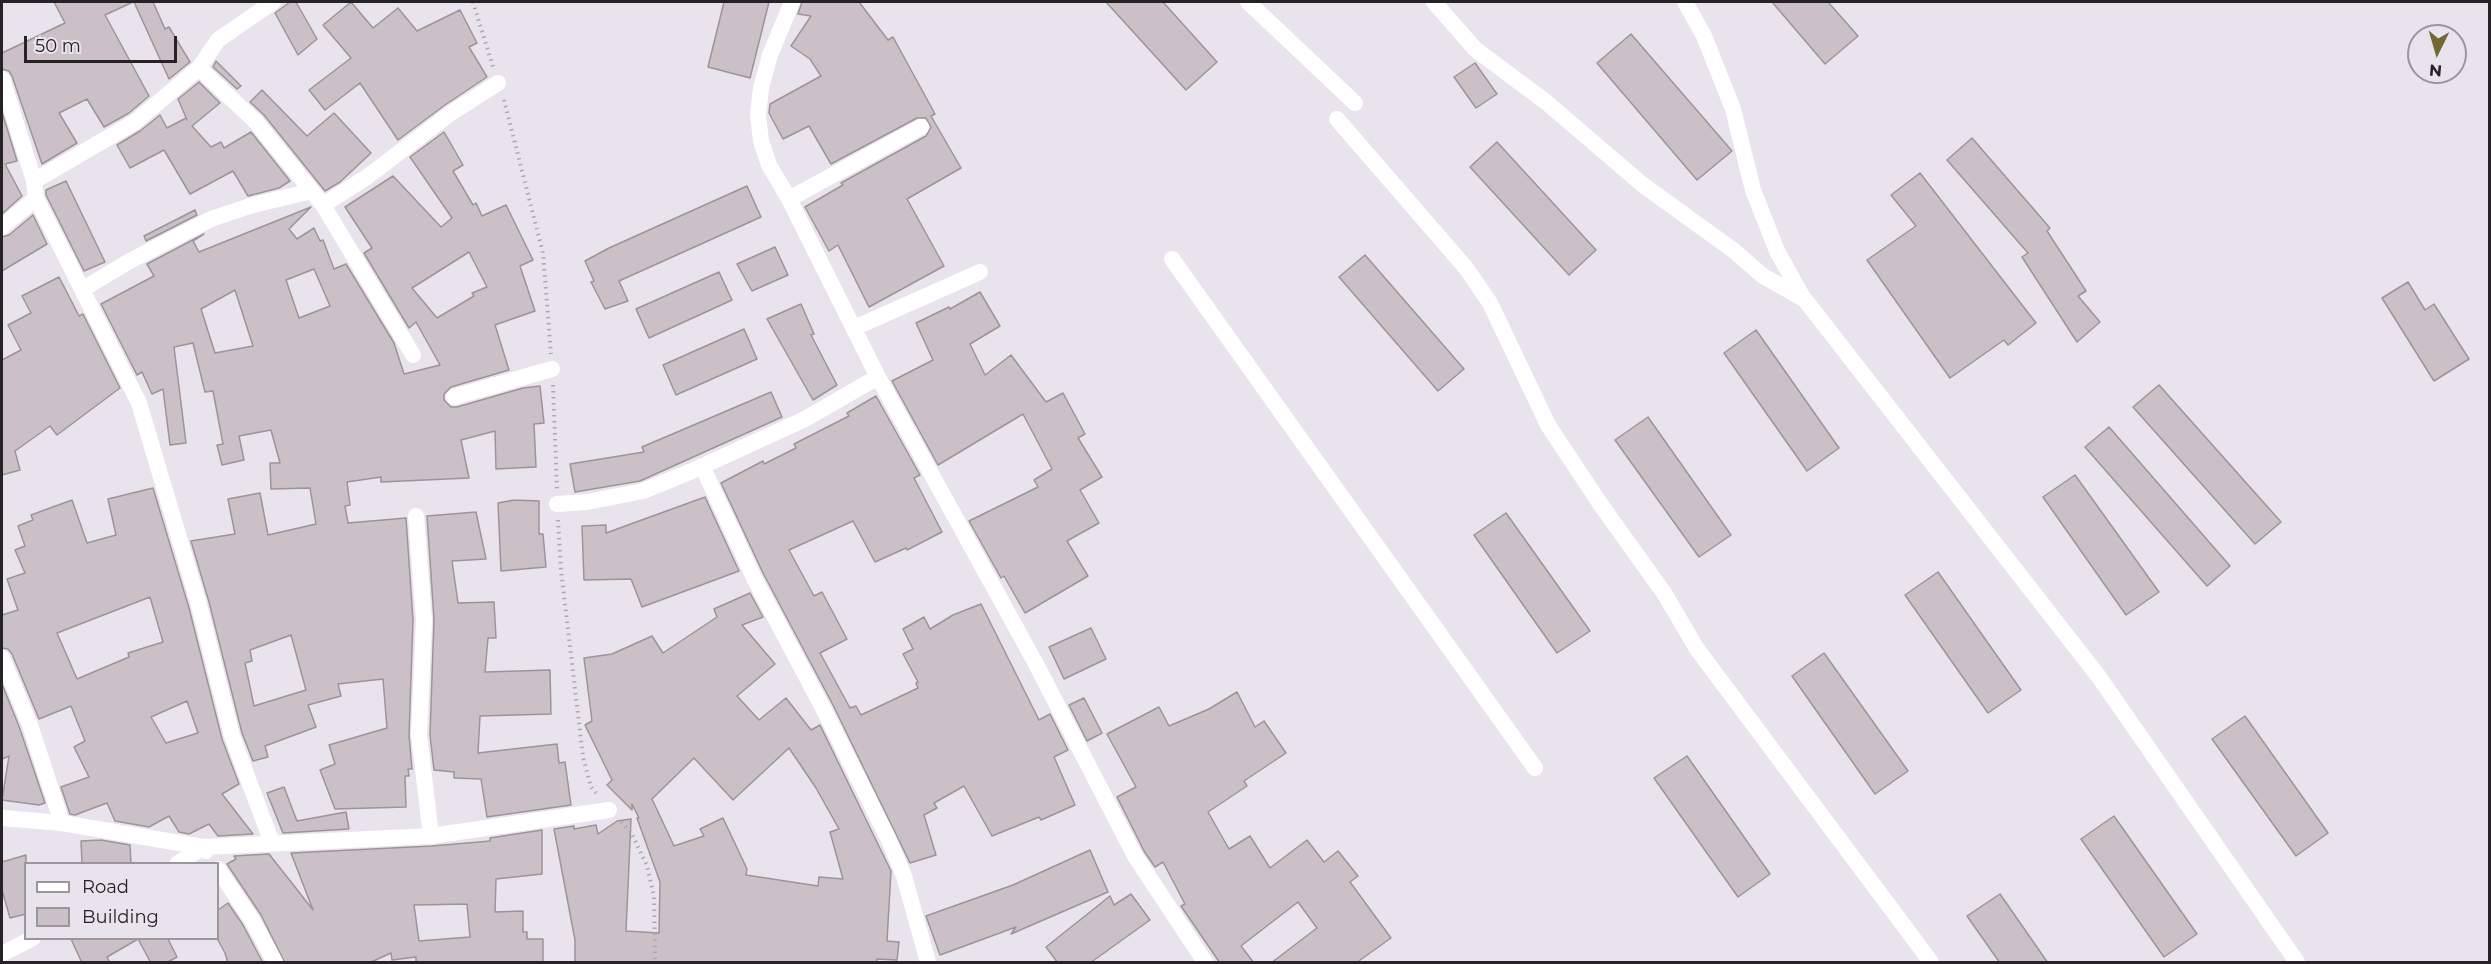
<!DOCTYPE html>
<style>
body{margin:0}
#map{position:relative;width:2491px;height:964px;overflow:hidden;background:#e9e3ee;font-family:Montserrat,sans-serif}
canvas{display:block}
.frame{position:absolute;inset:0;border:3px solid #262327;pointer-events:none}
.legend{position:absolute;left:24px;top:862px;width:195px;height:78px;box-sizing:border-box;background:#e9e3ee;border:2px solid #9b969e;margin:0;padding:8px 10px;list-style:none;font-size:18px;color:#262327}
.legend li{display:flex;align-items:center;gap:12px;height:30px}
.legend b{width:30px;border:2px solid #9b969e}
.north{position:absolute;left:2407px;top:24px;width:60px;height:60px;box-sizing:border-box;background:#e9e3ee;border:2px solid #9b969e;border-radius:50%;rotate:185deg;font-size:16px;font-weight:700;line-height:24px;text-align:center;color:#262327}
.north::after{content:'';display:block;margin:auto;width:21px;height:27px;background:#716834;clip-path:polygon(50% 0,100% 100%,50% 72%,0 100%)}
.scale{position:absolute;left:24px;top:36px;width:153px;height:27px;box-sizing:border-box;border:3px solid #262327;border-top:0;padding-left:8px;font-size:18px;line-height:21px;white-space:nowrap;color:#262327;-webkit-text-stroke:4px #e9e3ee;paint-order:stroke}
</style>
<div id="map">
<canvas width="2491" height="964"></canvas>
<div class="frame"></div>
<ul class="legend">
<li><b style="height:8px;background:#fff"></b>Road</li>
<li><b style="height:16px;background:#ccc0c7"></b>Building</li>
</ul>
<div class="north">N</div>
<div class="scale">50 m</div>
</div>
<script>
const g = document.querySelector('canvas').getContext('2d');
g.lineJoin = 'round';
function fill(path, color) { g.fillStyle = color; g.fill(path, 'evenodd'); }
const toPath = rows => new Path2D(rows.map(r => 'M' + r).join(''));
function strokePath(path, color, width, dash) { g.strokeStyle = color; g.lineWidth = width; g.lineCap = dash ? 'butt' : 'round'; g.setLineDash(dash || []); g.stroke(path); }
const building = toPath([
 [54,2,133,2,105,15,149,96,129,113,104,127,87,99,59,113,77,143,42,164,12,76,9,71,2,69,2,53,65,23,54,2],
 [134,2,153,2,165,29,169,27,190,62,169,79,134,2],
 [290,2,296,2,317,39,298,55,275,13,290,2],
 [351,2,373,28,398,8,417,31,460,10,477,43,469,47,487,77,445,105,398,140,360,83,325,110,309,90,351,58,323,25,351,2],
 [724,2,769,2,750,78,708,67,724,2],
 [802,2,859,2,888,40,893,37,935,114,931,116,961,168,907,199,944,266,869,307,838,245,829,251,805,207,843,185,841,183,926,136,931,127,926,118,917,118,831,164,809,126,783,139,769,113,770,104,821,76,810,59,791,46,811,16,798,14,802,2],
 [1106,2,1163,2,1217,62,1186,90,1106,2],
 [1772,2,1828,2,1858,36,1825,64,1772,2],
 [1631,34,1732,151,1697,180,1597,63,1631,34],
 [216,61,241,86,237,89,213,67,216,61],
 [1475,63,1497,94,1476,108,1454,77,1475,63],
 [199,82,220,103,192,126,211,147,221,142,224,148,251,132,290,181,279,188,248,196,233,171,190,194,164,150,130,168,117,145,140,131,160,115,167,128,186,118,187,120,178,99,199,82],
 [262,90,307,136,334,113,371,153,340,182,325,191,264,115,250,102,262,90],
 [2,112,17,161,5,164,22,196,2,214,2,112],
 [444,132,463,165,453,171,473,205,476,203,482,216,506,205,533,260,520,266,535,311,495,325,509,370,451,387,444,394,444,400,451,407,457,407,523,388,540,386,544,423,534,424,536,467,496,469,495,431,461,440,469,478,381,482,381,477,347,482,350,505,345,506,348,523,406,518,413,620,409,735,412,769,408,769,409,776,405,776,406,807,335,809,320,770,335,764,329,745,387,728,383,679,338,684,341,696,308,705,316,727,265,746,268,757,253,761,242,733,209,602,191,541,235,534,228,499,260,493,268,535,316,524,310,488,271,489,270,463,280,463,271,430,239,436,244,460,222,465,217,445,223,444,213,391,205,392,193,343,174,347,186,443,170,445,163,389,152,394,142,372,137,375,101,304,154,276,147,264,204,234,193,241,199,252,311,207,289,229,297,239,314,228,320,241,323,240,334,269,346,264,394,343,404,374,440,365,416,322,409,328,364,253,372,248,345,207,393,176,441,227,452,218,410,157,444,132],
 [469,252,487,287,472,293,474,296,437,318,412,288,469,252],
 [314,269,330,306,299,318,286,280,314,269],
 [235,290,253,346,215,353,201,309,235,290],
 [291,635,306,690,254,706,245,663,252,661,250,650,291,635],
 [1972,138,2050,228,2047,231,2086,291,2078,296,2100,322,2077,342,2022,257,2028,253,1947,160,1972,138],
 [1497,142,1596,250,1569,275,1470,167,1497,142],
 [1920,173,2036,323,2008,345,2004,340,1950,378,1867,260,1916,226,1891,195,1920,173],
 [66,181,105,262,84,271,46,195,46,190,66,181],
 [747,186,761,217,619,281,628,301,605,309,591,282,594,281,585,261,609,248,747,186],
 [195,210,197,215,146,241,144,236,195,210],
 [33,215,47,244,2,271,2,237,9,235,33,215],
 [775,247,788,275,752,291,737,264,775,247],
 [1365,255,1464,369,1438,391,1339,277,1365,255],
 [719,272,732,300,649,338,636,309,719,272],
 [59,277,79,316,83,314,120,388,57,435,50,426,15,451,20,470,2,475,2,360,21,350,8,325,31,313,22,296,59,277],
 [2408,282,2425,310,2434,304,2469,359,2434,381,2382,298,2408,282],
 [980,292,1000,326,970,344,985,375,1011,355,1046,402,1063,393,1085,434,1078,438,1102,477,1080,490,1099,523,1067,541,1088,576,1025,613,1004,576,1001,578,969,521,1038,487,1034,480,1052,469,1023,414,938,465,892,381,933,360,916,323,949,307,950,309,980,292],
 [801,304,814,334,811,335,837,385,813,400,767,319,801,304],
 [744,329,757,359,676,395,663,365,744,329],
 [1756,330,1839,448,1807,471,1724,353,1756,330],
 [2159,385,2281,522,2255,544,2133,407,2159,385],
 [771,392,782,417,640,481,575,492,570,464,644,452,642,447,771,392],
 [876,396,920,475,914,478,942,532,907,550,906,548,875,562,853,521,789,550,814,596,822,592,847,639,820,653,850,708,856,706,861,715,918,688,916,683,918,682,903,654,913,649,903,629,924,617,930,629,953,615,981,604,1039,720,1050,714,1068,750,1054,757,1075,805,1041,820,1039,817,992,836,964,786,934,803,937,808,924,815,936,855,910,863,833,705,763,573,721,483,763,461,764,464,796,448,794,444,849,416,847,413,876,396],
 [1648,417,1731,535,1699,557,1615,440,1648,417],
 [2109,427,2230,566,2207,586,2085,447,2109,427],
 [2075,475,2159,592,2126,615,2043,497,2075,475],
 [153,488,189,608,222,739,239,784,222,794,253,834,218,836,209,824,189,834,179,832,169,816,149,827,115,821,107,803,75,815,70,814,61,787,89,777,74,747,85,741,71,706,39,719,12,654,8,649,2,648,2,615,18,610,7,579,25,573,15,550,25,546,18,526,33,520,31,515,72,500,87,543,116,535,108,499,153,488],
 [150,597,163,642,128,653,129,657,77,679,57,633,150,597],
 [187,701,198,733,166,743,151,717,187,701],
 [705,497,739,571,642,607,631,579,584,580,582,526,606,525,606,533,705,497],
 [514,500,539,501,539,534,543,534,546,567,501,571,498,503,514,500],
 [476,512,486,559,452,561,458,603,494,602,496,638,488,638,485,672,550,670,551,714,480,716,478,753,557,744,559,763,565,762,571,805,487,817,481,779,454,778,454,772,434,770,430,735,434,619,427,516,476,512],
 [1506,513,1590,631,1557,653,1474,535,1506,513],
 [1938,572,2021,690,1988,713,1905,595,1938,572],
 [750,593,763,617,742,625,775,664,737,696,759,720,786,698,811,730,820,725,891,871,887,941,899,942,897,960,877,959,876,963,575,963,575,940,554,829,574,826,574,829,596,825,598,834,617,821,631,819,626,931,659,933,660,882,637,818,639,818,632,804,632,810,607,785,612,780,585,725,592,721,584,658,612,654,652,636,663,653,717,617,714,609,750,593],
 [789,748,816,788,839,829,830,832,843,879,819,877,818,886,746,875,747,869,723,818,700,829,704,836,674,846,652,799,694,758,733,800,789,748],
 [1091,628,1106,659,1064,679,1049,647,1091,628],
 [1824,653,1908,771,1875,794,1792,676,1824,653],
 [2,684,20,729,45,803,39,805,2,800,9,756,2,759,2,684],
 [1237,692,1255,727,1264,721,1286,753,1244,781,1247,786,1208,812,1229,849,1250,836,1270,868,1307,840,1324,862,1338,851,1358,876,1350,882,1391,938,1356,963,1271,963,1317,928,1298,902,1241,946,1254,963,1220,963,1181,906,1185,904,1163,862,1155,867,1144,851,1117,797,1136,787,1107,734,1159,707,1169,726,1209,709,1237,692],
 [1084,698,1102,733,1087,741,1069,705,1084,698],
 [2245,716,2328,833,2296,856,2212,739,2245,716],
 [1687,756,1770,874,1738,897,1654,778,1687,756],
 [284,787,297,821,346,812,349,829,283,833,267,793,284,787],
 [2114,816,2197,934,2164,957,2081,839,2114,816],
 [542,830,542,874,496,879,495,912,523,911,523,932,527,932,527,939,543,939,543,963,416,963,416,957,392,960,391,953,369,963,285,963,261,915,227,864,236,859,234,856,269,854,313,910,291,853,432,846,490,841,490,838,542,830],
 [467,904,470,937,419,941,414,905,467,904],
 [101,840,130,845,131,864,82,864,81,841,101,840],
 [1090,850,1108,892,1011,934,1016,927,940,955,926,916,1013,885,1090,850],
 [26,855,26,914,10,918,2,890,2,862,26,855],
 [1131,894,1150,920,1090,963,1058,963,1046,947,1110,896,1114,905,1131,894],
 [2000,894,2048,963,2000,963,1967,916,2000,894],
 [228,903,243,925,263,963,228,963,225,953,218,940,218,910,228,903],
 [71,939,168,939,177,957,166,963,151,963,138,939,107,957,110,963,82,963,71,939]
]);
const path = toPath([
 [473,2,493,67],
 [504,100,543,253,551,354],
 [553,385,557,489],
 [558,520,561,570,583,757,591,787,596,793],
 [621,822,631,832,647,866,654,896,655,962]
]);
const minor = toPath([
 [792,2,770,55,761,88,758,115,761,141,769,165,789,199,878,377,1036,664,1135,856,1205,962],
 [1248,2,1355,103],
 [1434,2,1475,49,1546,102,1643,185,1733,250,1763,276,1804,299],
 [1685,2,1704,36,1733,109,1753,190,1777,251,1802,296,2099,677,2297,962],
 [199,68,256,122,323,205,413,355],
 [2,79,34,181,36,198,139,403,199,605,232,736,272,843],
 [1337,119,1466,268,1490,303,1548,425,1601,505,1664,593,1697,649,1931,962],
 [34,181,135,122,199,68,218,40,273,2],
 [789,199,921,127],
 [323,205,367,177,451,113,498,83],
 [2,227,36,198],
 [1172,259,1535,768],
 [83,289,128,262,211,219,253,205,312,191],
 [854,328,980,272],
 [454,397,552,369],
 [702,466,754,578,824,710,888,838,904,876,928,962],
 [557,504,587,502,643,491,692,471,805,419,878,377],
 [416,516,424,620,419,735,431,836],
 [2,658,30,725,62,823],
 [2,818,62,823,203,847,431,836,609,810],
 [177,864,203,847,206,851],
 [218,869,252,920,275,962],
 [2,954,33,938]
]);
fill(building, '#ccc0c7');
strokePath(building, '#9e9399', 1.5);
strokePath(path, '#ada8b0', 4, [1.5, 4.5]);
strokePath(minor, '#fff', 16);
</script>
